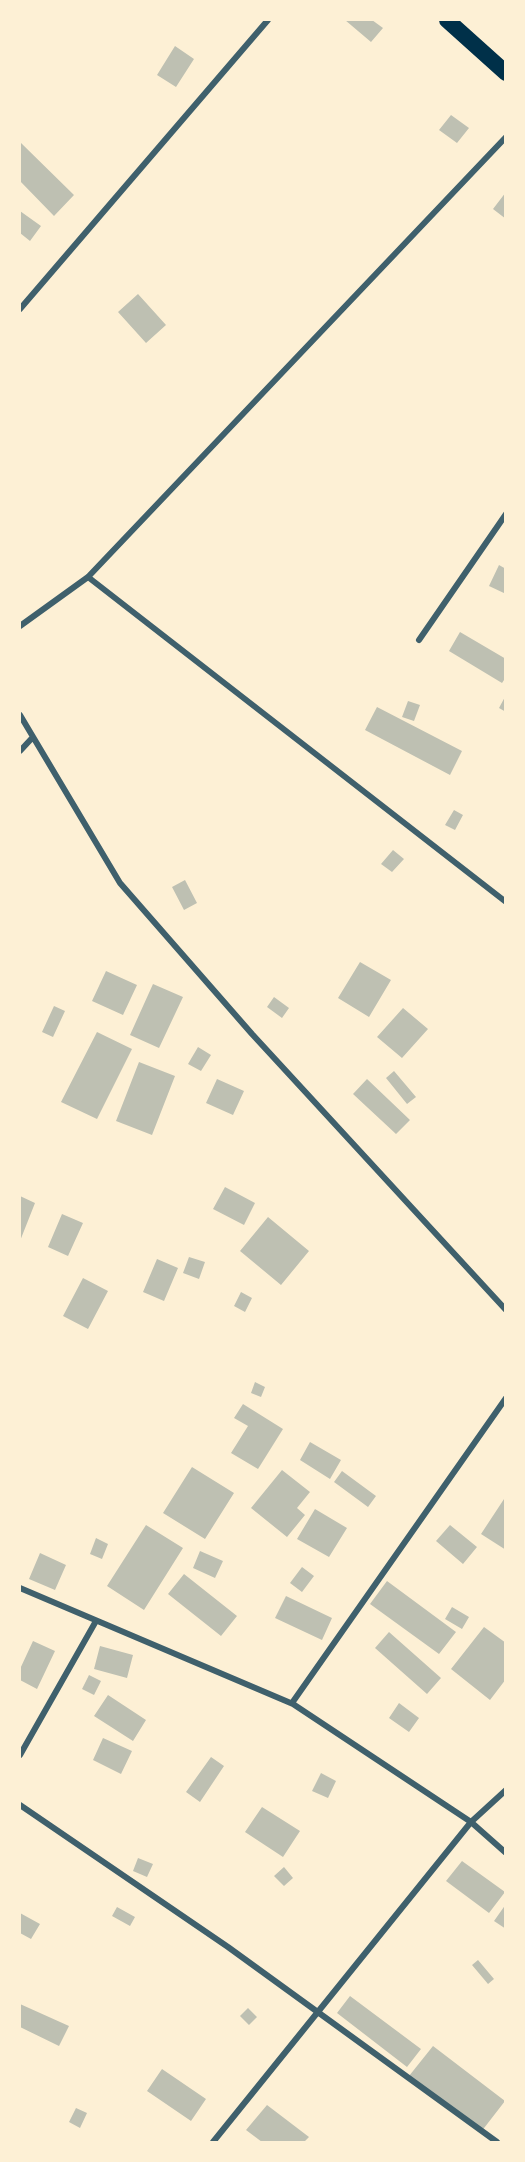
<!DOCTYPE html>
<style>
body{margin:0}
#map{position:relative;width:525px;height:2162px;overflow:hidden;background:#fdf0d5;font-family:"Zilla Slab",serif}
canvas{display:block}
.frame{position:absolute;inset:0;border:21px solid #fdf0d5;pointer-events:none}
</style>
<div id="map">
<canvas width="525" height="2162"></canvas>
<div class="frame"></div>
</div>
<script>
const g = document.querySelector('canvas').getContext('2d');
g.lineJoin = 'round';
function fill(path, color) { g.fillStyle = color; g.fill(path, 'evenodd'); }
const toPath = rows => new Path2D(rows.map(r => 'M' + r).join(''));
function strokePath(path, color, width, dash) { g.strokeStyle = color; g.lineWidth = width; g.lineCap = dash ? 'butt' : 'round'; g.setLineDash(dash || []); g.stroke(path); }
const building = toPath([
 [345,20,372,20,383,28,371,42],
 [175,46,194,59,176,87,157,75],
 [451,115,469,128,457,143,439,130],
 [20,142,74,195,54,216,20,181],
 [506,192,506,219,493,209],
 [20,211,41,226,30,241,20,233],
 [138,294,166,325,146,343,118,312],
 [499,565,506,569,506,594,489,586],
 [460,632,506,659,506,677,502,683,449,651],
 [506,695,506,712,499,708],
 [408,701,420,705,414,721,402,717],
 [377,707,462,751,450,775,365,730],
 [454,810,463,815,455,830,445,825],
 [393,850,404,859,392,872,381,864],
 [185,880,197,903,184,910,172,887],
 [360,962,391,980,369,1017,338,998],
 [106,971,137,985,123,1015,92,1001],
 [153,984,183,997,159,1048,130,1035],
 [274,997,289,1008,282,1018,267,1007],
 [54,1006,65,1011,53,1037,42,1032],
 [403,1008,428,1029,402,1058,377,1037],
 [97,1032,132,1049,97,1119,61,1102],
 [198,1047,211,1055,201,1071,188,1064],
 [139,1062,175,1076,152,1135,116,1121],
 [394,1071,416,1097,407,1104,386,1078],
 [217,1079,244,1091,233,1115,206,1103],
 [367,1079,410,1120,396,1134,353,1094],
 [225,1187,255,1203,244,1225,213,1209],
 [20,1196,35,1203,20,1241],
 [62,1214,83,1223,68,1256,48,1247],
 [268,1217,309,1251,281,1285,240,1251],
 [189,1257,205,1262,199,1279,183,1273],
 [157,1259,178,1268,164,1301,143,1292],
 [83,1278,108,1291,88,1329,63,1316],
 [241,1292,252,1298,245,1312,234,1306],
 [255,1382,265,1387,261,1397,251,1393],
 [243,1404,283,1429,258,1469,231,1453,248,1426,234,1418],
 [310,1442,341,1460,330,1479,300,1460],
 [192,1467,234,1493,205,1539,163,1513],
 [282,1470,310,1492,297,1508,305,1515,287,1537,251,1508],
 [342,1471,376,1496,368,1507,334,1482],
 [506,1496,506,1550,481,1534],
 [315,1509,347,1528,329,1557,297,1539],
 [146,1525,183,1548,144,1610,107,1586],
 [450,1525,477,1547,463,1564,436,1541],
 [96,1538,108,1544,102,1559,90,1554],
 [200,1551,223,1561,215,1578,193,1568],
 [40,1553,66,1565,55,1590,29,1579],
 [302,1567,314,1576,302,1592,290,1583],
 [184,1574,237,1616,221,1636,168,1594],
 [387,1581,456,1632,439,1654,370,1604],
 [286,1596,332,1618,322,1640,275,1618],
 [452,1607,469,1617,462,1629,445,1619],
 [484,1627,506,1643,506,1679,490,1700,451,1669],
 [389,1632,441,1678,427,1694,375,1648],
 [33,1641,55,1651,37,1689,20,1680,20,1669],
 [100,1646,133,1655,127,1678,94,1669],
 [89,1675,101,1681,94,1695,82,1689],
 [108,1695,146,1720,133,1741,94,1716],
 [399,1703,419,1718,409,1732,389,1718],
 [103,1738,132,1751,121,1774,93,1760],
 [211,1757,224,1766,200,1802,186,1792],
 [321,1773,336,1781,328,1798,312,1791],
 [262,1807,300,1831,283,1857,245,1832],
 [138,1858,153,1864,147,1877,133,1871],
 [462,1861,505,1892,489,1913,446,1881],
 [284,1867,293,1878,284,1886,274,1876],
 [506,1904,506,1929,494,1921],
 [117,1907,135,1917,130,1926,112,1916],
 [20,1913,40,1924,31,1939,20,1933],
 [478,1960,494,1979,488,1984,472,1965],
 [350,1996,421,2049,407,2067,337,2013],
 [20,2004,69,2026,59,2046,20,2027],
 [248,2008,257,2017,249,2025,240,2016],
 [433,2046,505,2101,481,2132,409,2076],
 [162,2069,206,2099,191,2121,147,2091],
 [267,2105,309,2137,304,2142,262,2142,246,2130],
 [76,2108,87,2113,80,2128,69,2122]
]);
const minor = toPath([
 [20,309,268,20],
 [88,577,506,902],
 [20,626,88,577,506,137],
 [419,640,506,514],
 [20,715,120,883,252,1034,506,1310],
 [20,751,33,737],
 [20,1588,293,1704,471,1822,506,1853],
 [292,1703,506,1398],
 [20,1755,96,1621],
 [20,1805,228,1947,497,2142],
 [213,2142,471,1822,506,1790]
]);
const trunk = toPath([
 [447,20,506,73]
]);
fill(building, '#bec0b2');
strokePath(minor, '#3f606c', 6);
strokePath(trunk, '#003049', 16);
</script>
